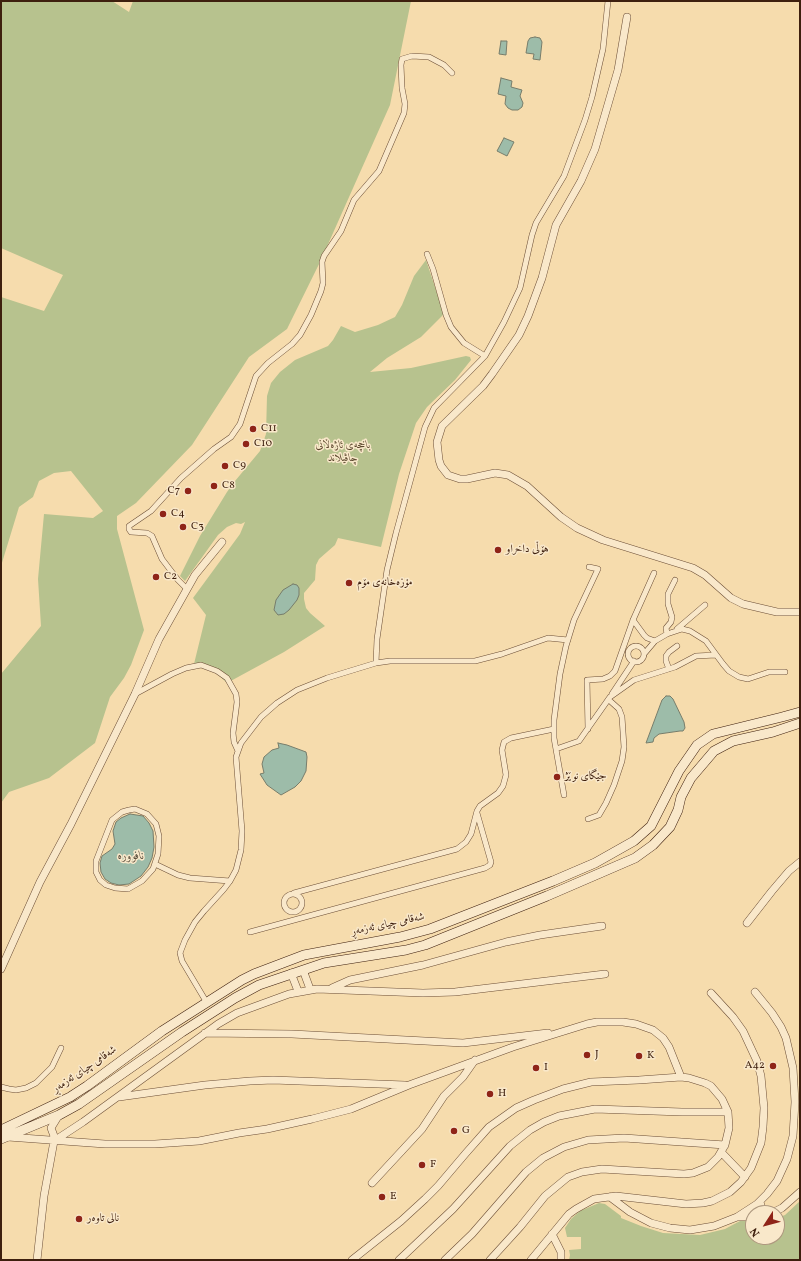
<!DOCTYPE html>
<meta charset="utf-8">
<style>
body{margin:0}
#map{position:relative;width:801px;height:1261px;overflow:hidden;background:#f6dcad;font-family:Vollkorn,serif}
canvas{display:block}
.frame{position:absolute;inset:0;border:2px solid #3e1f0e;pointer-events:none}
.north{position:absolute;left:745px;top:1205px;width:40px;height:40px;box-sizing:border-box;background:#f9e8ca;border:1px solid #ae987f;border-radius:50%;rotate:234deg;font-size:11px;font-weight:700;line-height:16px;text-align:center;color:#3e1f0e}
.north::after{content:'';display:block;margin:auto;width:14px;height:18px;background:#8f2418;clip-path:polygon(50% 0,100% 100%,50% 72%,0 100%)}
</style>
<div id="map">
<canvas width="801" height="1261"></canvas>
<div class="frame"></div>
<div class="north">N</div>
</div>
<script>
const g = document.querySelector('canvas').getContext('2d');
g.lineJoin = 'round';
function fill(path, color) { g.fillStyle = color; g.fill(path, 'evenodd'); }
const toPath = rows => new Path2D(rows.map(r => 'M' + r).join(''));
function strokePath(path, color, width, dash) { g.strokeStyle = color; g.lineWidth = width; g.lineCap = dash ? 'butt' : 'round'; g.setLineDash(dash || []); g.stroke(path); }
function label(font, color, halo, rows, align = 'center') {
  g.font = font + ' Vollkorn,Amiri,serif'; g.lineWidth = 3; g.setLineDash([]); g.textBaseline = 'middle'; g.strokeStyle = halo; g.fillStyle = color; for (const [text, x, y, turn = 0] of rows) {
    g.save(); g.translate(x, y); g.rotate((+turn || 0) * Math.PI / 180); g.textAlign = isNaN(turn) ? turn : align; if (halo) g.strokeText(text, 0, 0); g.fillText(text, 0, 0); g.restore();
  }
}
const green = toPath([
 [1,1,112,1,129,12,133,1,411,1,390,105,321,260,287,329,249,357,192,445,136,503,117,516,117,529,144,630,131,665,124,678,110,697,95,743,49,778,9,792,1,803,1,674,41,626,38,579,44,514,93,518,103,511,71,471,54,473,39,481,33,497,19,507,1,566,1,297,44,311,63,275,1,248],
 [426,260,444,314,421,337,387,358,370,372,411,368,466,356,470,357,471,360,455,380,427,407,416,423,399,474,381,547,338,538,335,545,319,559,316,565,315,580,304,593,304,599,306,608,310,613,325,626,284,652,227,683,215,672,204,668,193,668,206,615,193,598,240,534,245,522,241,524,236,523,227,527,218,535,185,581,180,576,200,536,227,492,235,481,260,451,266,434,267,396,271,383,280,372,295,360,328,346,333,340,341,326,355,332,378,325,395,317,402,305,414,276],
 [800,1201,800,1260,569,1260,570,1255,569,1250,581,1249,581,1237,567,1237,565,1228,571,1219,580,1211,599,1203,605,1204,621,1216,621,1218,641,1226,663,1233,700,1235,725,1229,740,1221,746,1220,753,1221,753,1237,777,1237,777,1218,785,1215]
]);
const water = toPath([
 [535,37,540,38,542,42,540,60,533,59,534,54,526,53,528,41,530,38,535,37],
 [501,41,507,41,506,55,499,54,501,41],
 [501,78,512,81,511,87,522,90,520,96,523,103,522,107,518,110,512,110,508,108,505,104,506,96,498,94,501,78],
 [504,138,514,142,507,156,497,151,504,138],
 [293,584,297,585,299,588,299,595,297,600,289,610,284,614,278,615,274,610,276,600,283,590,293,584],
 [666,696,670,696,673,699,684,722,685,728,683,731,680,731,659,734,654,738,653,742,646,743,662,700,666,696],
 [278,743,287,745,306,752,307,757,306,771,301,781,295,787,281,795,267,785,260,774,264,773,262,764,264,757,272,750,279,748,278,743],
 [130,814,143,816,149,823,153,831,154,847,152,858,148,867,141,876,129,884,119,885,111,883,105,879,101,872,100,863,102,856,112,849,115,844,113,831,116,822,121,818,130,814]
]);
const pedestrian = toPath([
 [427,254,433,269,446,315,451,327,464,343,485,356],
 [187,589,178,580,162,559,152,536,147,533,131,532,129,529,129,526,151,511,181,478,214,449,231,437,240,424,256,376,268,363,292,344,300,335,311,315,321,291,323,283,322,262,324,256,341,231,354,200,379,171,404,113,405,104,402,88,401,65,402,59,412,56,429,57,444,65,452,73],
 [633,620,644,635,647,638,655,641],
 [677,629,705,605],
 [667,634,666,628,671,622,672,617,668,604,668,594,675,580],
 '628 654a8 8 0 1 1 16 0a8 8 0 1 1-16 0Z',
 [644,654,655,641,667,634,682,629,690,631,706,641,723,664,729,671,739,677,748,679,769,672,785,672],
 [376,663,377,639,387,570,396,533,425,427,434,408,485,356,504,322,520,288,532,235,536,223,564,176,585,120,592,97,603,49,608,1],
 [669,669,666,661,666,656,669,652,677,646],
 [135,694,172,674,186,668,201,665,217,671,227,678,236,694,237,702,233,733,234,742,238,751],
 [612,694,634,661],
 [588,729,587,680,603,679,610,676,615,671,633,620,654,573],
 [556,749,579,741,610,697,634,680,675,667,696,656,716,655],
 [564,795,554,738,554,720,560,674,566,646,574,620,598,569,589,567],
 [135,809,147,814,156,824,159,836,158,854,153,869,142,881,128,889,115,888,106,885,100,880,96,872,96,861,112,820,122,812,129,810,135,809],
 [588,819,599,815,606,803,614,785,622,761,624,747,622,717,619,709,609,700],
 [155,864,178,875,190,878,230,881],
 [294,893,457,849,466,842,471,834,477,811,480,806,498,793,503,786,506,775,502,750,504,742,511,738,554,729],
 '284 903a9 9 0 1 1 18 0a9 9 0 1 1-18 0Z',
 [250,932,485,868,490,865,491,862,477,813],
 [207,1003,182,961,180,953,185,940,195,922,204,911,224,889,230,881,236,870,241,850,242,831,236,757,241,743,261,717,277,703,297,690,327,678,376,663,390,661,475,661,502,654,548,638,568,640],
 [1,1087,9,1089,16,1090,26,1088,36,1083,52,1067,61,1048]
]);
const minor = toPath([
 [627,17,618,70,595,149,581,181,556,225,542,278,528,316,519,335,492,374,483,386,442,426,437,442,439,460,441,466,448,475,460,479,467,479,495,473,508,475,527,486,561,517,577,528,603,540,693,568,705,575,731,598,743,604,777,612,800,612],
 [747,923,772,891,789,871,800,862],
 [1,969,40,882,71,824,135,694,159,639,195,575,222,542],
 [303,970,310,989],
 [291,973,298,991],
 [332,988,350,980,423,965,506,942,540,935,602,926],
 [205,1033,292,1034,463,1043,548,1033],
 [119,1097,205,1085,250,1081,273,1080,405,1085],
 [8,1137,105,1144,155,1144,199,1141,239,1133,267,1129,312,1119,351,1109,409,1085,513,1047,587,1024,597,1022,623,1022,636,1024,653,1030,663,1038,669,1047,681,1077],
 [54,1141,83,1122,218,1024,237,1013,289,994,317,989,423,993,455,992,605,974],
 [721,1152,745,1177],
 [372,1183,422,1129,444,1096,463,1077,475,1060],
 [610,1197,630,1212,651,1223,670,1228,690,1230,714,1226,737,1217,757,1204,767,1194,777,1181,787,1159,793,1136,795,1102,793,1068,786,1038,781,1027,772,1013,755,992],
 [760,1202,762,1209,774,1213],
 [772,1213,782,1208,800,1192],
 [739,1217,753,1217],
 [552,1234,561,1252,561,1260],
 [37,1260,44,1196,54,1141,54,1136,51,1128,59,1115],
 [352,1260,401,1221,425,1199,438,1186,466,1153,489,1127,516,1108,534,1100,563,1089,591,1082,639,1080,681,1077,689,1078,705,1083,711,1086,722,1099,728,1112,729,1128,725,1145,718,1157,708,1167,693,1173,684,1174,602,1169,582,1172,568,1177,545,1196,520,1227,490,1260],
 [399,1260,453,1209,510,1146,530,1130,544,1122,559,1116,595,1109,682,1112,728,1112],
 [445,1260,472,1234,526,1172,543,1158,564,1147,588,1140,624,1138,725,1145],
 [531,1260,569,1214,576,1209,594,1199,616,1196,686,1204,703,1203,712,1201,730,1192,741,1182,751,1168,761,1143,763,1127,764,1108,761,1076,757,1061,743,1031,733,1017,711,993]
]);
const secondary = toPath([
 [1,1130,70,1097,87,1086,162,1031,242,980,254,974,304,955,400,937,430,929,553,881,595,863,634,841,651,826,679,771,697,745,713,734,782,717,800,712],
 [1,1139,59,1115,79,1104,182,1032,235,998,259,985,324,963,406,950,425,945,547,896,635,858,653,845,670,827,678,810,681,797,691,778,714,751,733,741,773,732,800,723]
]);
const markers = [
 [253,429,4,"#8f2418"],
 [246,444,4,"#8f2418"],
 [225,466,4,"#8f2418"],
 [214,486,4,"#8f2418"],
 [188,491,4,"#8f2418"],
 [163,514,4,"#8f2418"],
 [183,527,4,"#8f2418"],
 [498,550,4,"#8f2418"],
 [156,577,4,"#8f2418"],
 [349,583,4,"#8f2418"],
 [557,777,4,"#8f2418"],
 [587,1055,4,"#8f2418"],
 [639,1056,4,"#8f2418"],
 [773,1066,4,"#8f2418"],
 [536,1068,4,"#8f2418"],
 [490,1094,4,"#8f2418"],
 [454,1131,4,"#8f2418"],
 [422,1165,4,"#8f2418"],
 [382,1197,4,"#8f2418"],
 [79,1219,4,"#8f2418"]
];
const poiNames = [
 ["C11",261,429],
 ["C10",254,444],
 ["C9",233,466],
 ["C8",222,486],
 ["C7",180,491,"right"],
 ["C4",171,514],
 ["C3",191,527],
 ["هۆڵی داخراو",506,550],
 ["C2",164,577],
 ["مۆزەخانەی مۆم",357,583],
 ["جێگای نوێژ",565,777],
 ["J",595,1055],
 ["K",647,1056],
 ["A42",765,1066,"right"],
 ["I",544,1068],
 ["H",498,1094],
 ["G",462,1131],
 ["F",430,1165],
 ["E",390,1197],
 ["نالی تاوەر",87,1219]
];
const parkNames = [
 ["باخچەی ئاژەڵانی",343,446],
 ["چاڤیلاند",343,459]
];
const streetNames = [
 ["شەقامی چیای ئەزمەڕ",388,925,-12],
 ["شەقامی چیای ئەزمەڕ",85,1070,-34]
];
const waterNames = [
 ["نافوورە",131,857]
];
fill(green, '#b7c28e');
fill(water, '#9dbca9');
strokePath(water, '#777d6b', 1);
strokePath(pedestrian, '#6c4e36', 6);
strokePath(minor, '#6c4e36', 8);
strokePath(secondary, '#3e1f0e', 10);
strokePath(pedestrian, '#f9e8ca', 5);
strokePath(minor, '#f9e8ca', 7);
strokePath(secondary, '#f9e8ca', 9);
for (const [x, y, r, color] of markers) { const dot = new Path2D(); dot.arc(x, y, r, 0, 2 * Math.PI); g.fillStyle = color; g.fill(dot); strokePath(dot, '#f9e8ca', 1.5); }
label('11px', '#3e1f0e', '#f9e8ca', poiNames, 'left');
label('italic 11px', '#5c482e', '#f9e8ca', parkNames);
label('11px', '#3e1f0e', '#f9e8ca', streetNames);
label('italic 12px', '#5a4e3c', '#f9e8ca', waterNames);
</script>
